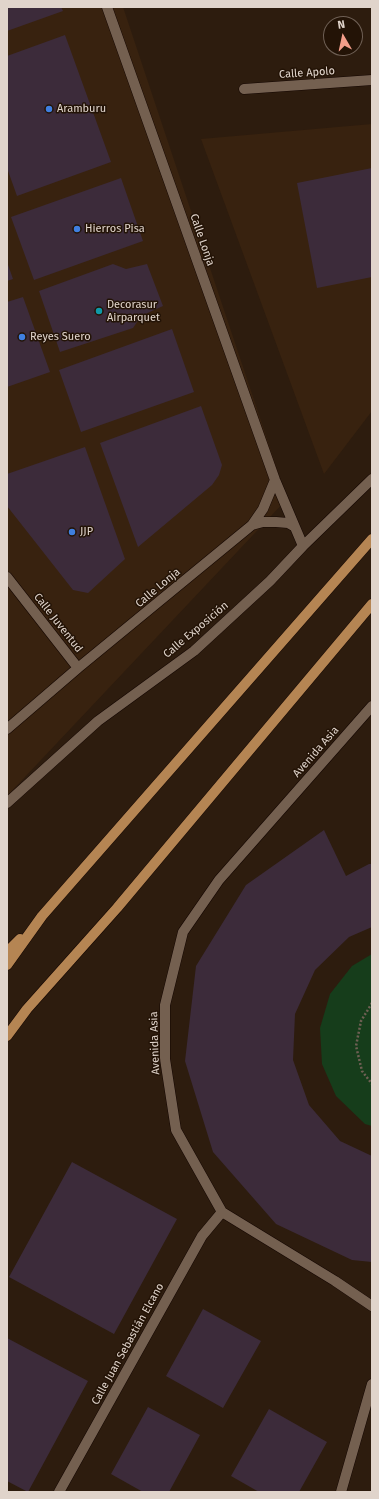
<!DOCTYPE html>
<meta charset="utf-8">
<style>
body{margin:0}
#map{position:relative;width:379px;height:1499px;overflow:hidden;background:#2d1c0e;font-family:"Fira Sans",sans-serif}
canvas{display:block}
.frame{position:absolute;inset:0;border:8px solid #e0d4cb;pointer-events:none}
.north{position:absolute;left:323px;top:16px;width:40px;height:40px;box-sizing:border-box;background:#231306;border:1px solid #6f6055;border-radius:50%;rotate:351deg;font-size:11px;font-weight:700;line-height:16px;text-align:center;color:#e0d4cb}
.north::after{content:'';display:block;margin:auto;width:14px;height:18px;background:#f49e8a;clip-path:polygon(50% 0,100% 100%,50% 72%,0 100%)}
</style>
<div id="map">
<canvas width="379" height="1499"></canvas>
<div class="frame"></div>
<div class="north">N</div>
</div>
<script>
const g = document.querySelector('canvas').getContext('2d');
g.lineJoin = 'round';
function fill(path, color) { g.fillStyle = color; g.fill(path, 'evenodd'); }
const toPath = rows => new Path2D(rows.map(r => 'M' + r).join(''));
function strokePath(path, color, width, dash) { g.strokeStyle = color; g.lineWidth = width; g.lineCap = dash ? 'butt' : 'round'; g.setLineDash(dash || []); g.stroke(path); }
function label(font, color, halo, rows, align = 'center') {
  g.font = font + ' "Fira Sans",sans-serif'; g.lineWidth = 3; g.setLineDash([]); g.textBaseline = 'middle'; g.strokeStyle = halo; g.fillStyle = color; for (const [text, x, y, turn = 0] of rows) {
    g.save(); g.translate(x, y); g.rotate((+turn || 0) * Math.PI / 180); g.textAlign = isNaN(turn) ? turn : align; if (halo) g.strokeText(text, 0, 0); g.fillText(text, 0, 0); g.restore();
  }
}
const built = toPath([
 [7,7,123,7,287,499,7,796],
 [372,124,372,411,324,474,201,139]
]);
const green = toPath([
 [372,954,372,1126,365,1124,336,1096,322,1064,320,1028,330,994,352,966]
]);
const building = toPath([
 [7,7,61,7,63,11,7,31],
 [65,35,111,162,17,196,7,168,7,56],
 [372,168,372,277,317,288,297,183],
 [121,178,143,241,34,280,11,217],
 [7,262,13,279,7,281],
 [113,264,126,269,147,264,163,306,141,316,133,328,60,352,39,291],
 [23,297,50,372,7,387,7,302],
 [172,329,194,392,81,432,59,370],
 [201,406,222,465,219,475,212,485,138,547,100,443],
 [85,447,125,559,88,593,73,590,7,506,7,474],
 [324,830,346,876,369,864,372,864,372,927,349,937,315,970,295,1014,293,1060,309,1105,340,1141,372,1156,372,1262,352,1260,276,1224,213,1152,185,1061,196,966,246,885],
 [72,1162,177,1219,114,1334,9,1277],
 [203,1309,261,1341,223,1408,166,1376],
 [7,1338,88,1381,28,1492,7,1481],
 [148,1407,200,1435,169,1492,143,1492,111,1474],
 [269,1409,327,1442,299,1492,259,1492,231,1476]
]);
const path = toPath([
 [372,1003,361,1021,356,1046,362,1071,372,1084]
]);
const minor = toPath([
 [107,7,275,480,303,546],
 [244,89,372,80],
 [252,525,263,522,276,522,288,523,295,527],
 [7,577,78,668,7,729],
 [78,668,252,525,263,509,275,480],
 [372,706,219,880,183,932,165,1005,165,1059,176,1130,222,1212,335,1281,372,1306],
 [7,803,98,721,194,651,270,581,303,546,372,479],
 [59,1492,202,1236,222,1212],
 [341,1492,372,1384]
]);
const major = toPath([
 [7,952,20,939],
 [7,965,42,916,372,539],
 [7,1036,27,1009,117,908,372,604]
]);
const markers = [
 [49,109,4,"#3f7fe0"],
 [77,229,4,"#3f7fe0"],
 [99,311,4,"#0f9aa8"],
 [22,337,4,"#3f7fe0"],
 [72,532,4,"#3f7fe0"]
];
const streetNames = [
 ["Calle Apolo",307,73,-4],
 ["Calle Lonja",202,240,71],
 ["Calle Lonja",158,588,-40],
 ["Calle Juventud",58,623,52],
 ["Calle Exposición",196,630,-40],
 ["Avenida Asia",316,752,-49],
 ["Avenida Asia",155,1043,-92],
 ["Calle Juan Sebastián Elcano",128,1344,-61]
];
const poiNames = [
 ["Aramburu",57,109],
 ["Hierros Pisa",85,229],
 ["Decorasur",107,305],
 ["Airparquet",107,318],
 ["Reyes Suero",30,337],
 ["JJP",80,532]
];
fill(built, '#38220f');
fill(green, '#163d1b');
fill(building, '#3c2b3a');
strokePath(minor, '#140600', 11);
strokePath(major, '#140600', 11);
strokePath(path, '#6f6054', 2.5, [2, 2]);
strokePath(minor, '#746050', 10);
strokePath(major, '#b58553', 10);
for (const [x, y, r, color] of markers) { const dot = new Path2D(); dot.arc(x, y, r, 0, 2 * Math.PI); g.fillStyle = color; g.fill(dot); strokePath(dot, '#231306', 1.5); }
label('11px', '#e0d4cb', '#231306', streetNames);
label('11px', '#e0d4cb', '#231306', poiNames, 'left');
</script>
